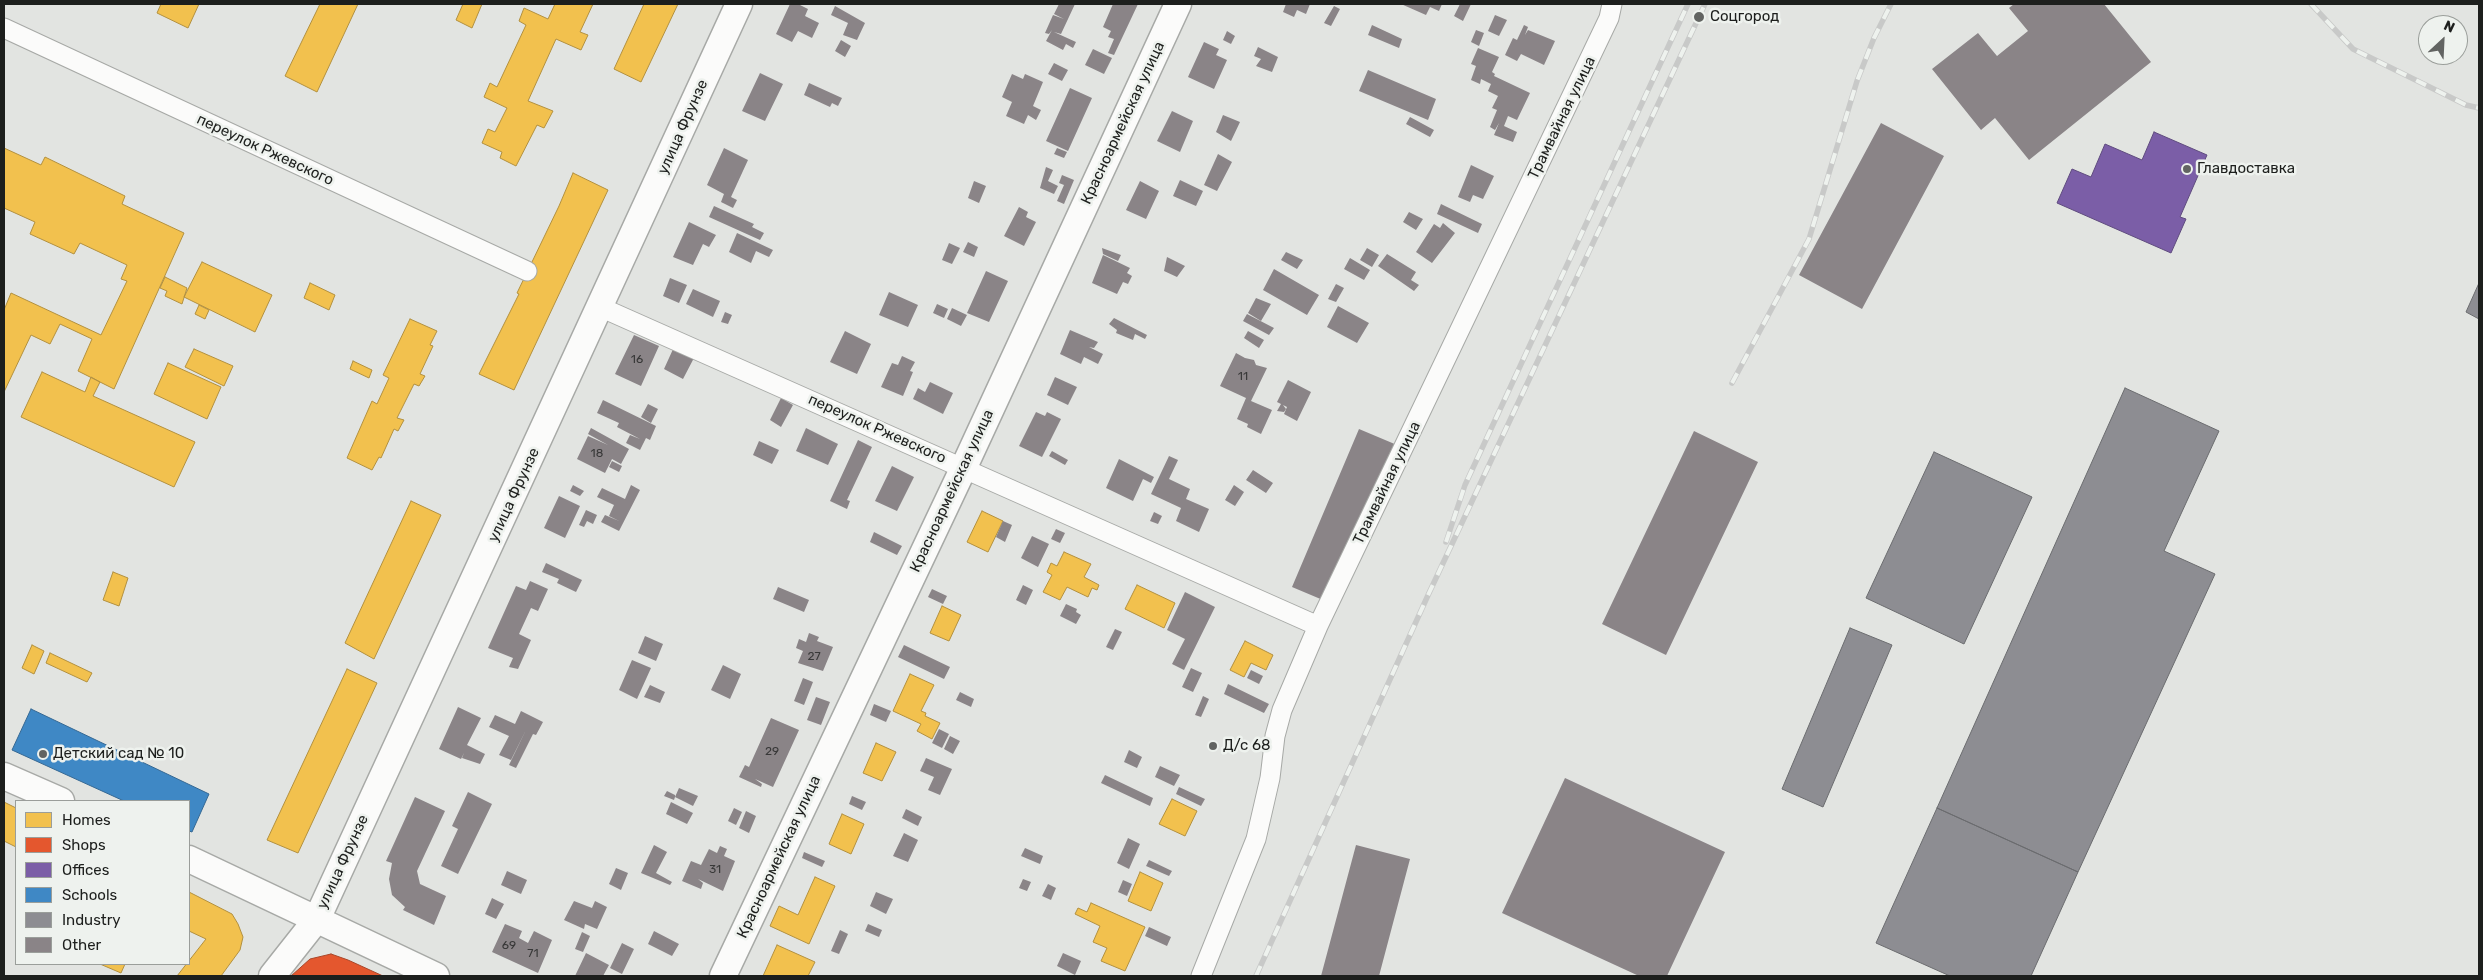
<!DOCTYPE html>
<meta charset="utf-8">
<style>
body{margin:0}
#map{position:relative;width:2483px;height:980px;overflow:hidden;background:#e2e4e1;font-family:Rubik,sans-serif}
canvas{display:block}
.frame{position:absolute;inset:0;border:5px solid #1d1f1d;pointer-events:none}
.legend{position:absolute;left:15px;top:800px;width:175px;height:165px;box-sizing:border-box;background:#eef2ee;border:1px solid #9a9e9a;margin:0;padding:6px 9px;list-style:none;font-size:15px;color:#1d1f1d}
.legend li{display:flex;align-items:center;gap:10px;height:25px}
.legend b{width:25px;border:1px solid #9a9e9a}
.north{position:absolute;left:2418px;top:15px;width:50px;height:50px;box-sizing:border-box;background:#eef2ee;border:1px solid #9a9e9a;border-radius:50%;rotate:25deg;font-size:14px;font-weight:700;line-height:20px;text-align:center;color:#1d1f1d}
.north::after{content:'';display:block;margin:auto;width:18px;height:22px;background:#626462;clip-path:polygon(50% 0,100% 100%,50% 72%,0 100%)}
</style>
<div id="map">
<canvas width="2483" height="980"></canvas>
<div class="frame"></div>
<ul class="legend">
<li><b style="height:14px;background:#f2c14e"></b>Homes</li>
<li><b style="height:14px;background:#e4572e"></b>Shops</li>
<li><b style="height:14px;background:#7b5ea7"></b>Offices</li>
<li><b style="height:14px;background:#3f88c5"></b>Schools</li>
<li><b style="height:14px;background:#8d8d92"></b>Industry</li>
<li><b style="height:14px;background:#8a8487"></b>Other</li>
</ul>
<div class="north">N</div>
</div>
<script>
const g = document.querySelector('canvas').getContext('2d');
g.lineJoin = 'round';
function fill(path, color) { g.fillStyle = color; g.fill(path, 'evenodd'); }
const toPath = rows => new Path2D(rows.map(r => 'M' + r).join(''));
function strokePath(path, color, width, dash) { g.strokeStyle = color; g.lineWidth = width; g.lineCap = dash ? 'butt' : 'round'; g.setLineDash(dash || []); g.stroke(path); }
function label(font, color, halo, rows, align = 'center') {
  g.font = font + ' Rubik,sans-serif'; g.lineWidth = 5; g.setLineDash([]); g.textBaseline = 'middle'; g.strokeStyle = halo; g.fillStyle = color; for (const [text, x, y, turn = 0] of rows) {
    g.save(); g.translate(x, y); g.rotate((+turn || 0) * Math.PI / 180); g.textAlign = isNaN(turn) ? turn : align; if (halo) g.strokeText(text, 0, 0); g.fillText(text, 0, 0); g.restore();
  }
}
const homes = toPath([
 [161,4,199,4,188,28,157,13,161,4],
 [320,4,358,4,317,92,285,76,320,4],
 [463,4,482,4,472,28,456,20,463,4],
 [555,4,593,4,580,32,588,35,581,50,556,39,528,101,553,111,544,128,537,125,516,166,500,158,502,152,482,143,488,129,495,132,507,108,484,97,490,83,497,87,526,25,519,21,524,8,548,19,555,4],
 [644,4,678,4,641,82,614,69,644,4],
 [4,148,41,165,45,157,125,196,122,204,184,233,114,389,78,371,92,339,60,324,50,344,31,335,4,392,4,310,11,293,101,335,127,281,121,279,127,265,80,243,74,254,30,234,35,222,4,208,4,148],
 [573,173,608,190,514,390,479,374,519,294,517,293,559,206,573,173],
 [202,262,272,295,255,332,184,297,202,262],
 [165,277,187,288,182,304,165,296,167,291,160,288,165,277],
 [310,283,335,295,329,310,304,298,310,283],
 [199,305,209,310,205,319,195,314,199,305],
 [410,319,437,331,430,345,433,346,420,374,425,376,419,386,414,384,397,418,404,420,398,431,394,429,381,458,379,457,372,470,347,458,372,401,377,404,389,378,383,375,410,319],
 [194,349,233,366,224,386,185,367,194,349],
 [353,361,372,370,369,378,350,369,353,361],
 [168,363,221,387,207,419,154,394,168,363],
 [42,372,85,392,91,377,100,382,93,396,195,442,174,487,21,417,42,372],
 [411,501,441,515,374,659,345,643,411,501],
 [982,511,1003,521,988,552,967,542,982,511],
 [1064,552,1091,564,1084,577,1099,585,1097,590,1092,588,1088,597,1067,587,1060,600,1043,592,1052,575,1047,572,1051,563,1057,566,1064,552],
 [113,572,128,578,119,606,103,600,113,572],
 [1137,585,1175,603,1164,628,1125,609,1137,585],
 [942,606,961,615,949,641,930,633,942,606],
 [1245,641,1273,655,1266,670,1251,663,1244,677,1230,670,1245,641],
 [32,645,44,651,34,674,22,668,32,645],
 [50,653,92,673,87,682,46,663,50,653],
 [347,669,377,683,298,853,267,840,347,669],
 [910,674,934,685,921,711,926,713,925,716,940,723,932,739,917,731,921,724,893,711,910,674],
 [876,743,896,752,882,781,863,773,876,743],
 [1172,799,1197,811,1185,836,1159,824,1172,799],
 [4,802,16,808,16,847,4,841,4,802],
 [842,814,864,824,851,854,829,844,842,814],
 [1140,872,1163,883,1151,911,1128,901,1140,872],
 [815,877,835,886,809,944,770,926,779,906,798,915,815,877],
 [189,892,232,914,238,924,243,937,240,950,221,976,177,976,206,939,189,931,189,892],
 [1091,903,1145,927,1125,971,1101,961,1107,948,1093,942,1100,926,1075,914,1078,908,1087,912,1091,903],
 [777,945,815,962,808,976,763,976,777,945],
 [100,964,125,964,121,973,100,964]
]);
const shops = toPath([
 [331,954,348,960,383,976,291,976,310,959,331,954]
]);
const offices = toPath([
 [2154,132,2207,155,2180,217,2186,219,2171,253,2057,203,2072,169,2091,177,2105,144,2142,160,2154,132]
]);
const schools = toPath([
 [31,709,209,794,192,832,189,831,189,801,124,801,12,750,31,709]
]);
const industry = toPath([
 [2479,283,2479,319,2466,312,2479,283],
 [2125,388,2219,431,2164,551,2215,574,2078,872,1937,808,2125,388],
 [1934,452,2032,497,1964,644,1866,598,1934,452],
 [1850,628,1892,645,1823,807,1782,789,1850,628],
 [1937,808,2078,872,2031,976,1950,976,1876,943,1937,808]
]);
const building = toPath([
 [790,4,798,4,808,9,805,16,819,23,812,38,798,31,792,42,776,34],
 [1059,4,1075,4,1061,34,1054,32,1076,42,1073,48,1066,44,1063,50,1046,41,1052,30,1049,34,1045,33,1053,15,1064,19,1054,14],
 [1113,4,1138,4,1114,55,1108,53,1114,39,1108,37,1111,31,1103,27],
 [1286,4,1310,4,1306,14,1297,10,1294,17,1283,12],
 [1401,4,1442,4,1439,11,1430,7,1426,15],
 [1460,4,1471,4,1463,21,1454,16],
 [2014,4,2104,4,2151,62,2029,160,1995,118,1981,130,1932,69,1978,33,1997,56,2028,31,2009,8],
 [835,6,865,23,857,40,843,35,848,23,831,15],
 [1334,6,1340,9,1331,26,1324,23],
 [1495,15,1507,20,1499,36,1488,31],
 [1372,25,1402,39,1399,48,1368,35],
 [1524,25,1528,27,1525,35,1528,30,1555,41,1544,65,1521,54,1517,61,1505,55,1513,38,1517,40],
 [1476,30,1484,33,1479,46,1471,42],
 [1227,31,1235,36,1231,44,1223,40],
 [841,40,851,46,845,57,835,51],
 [1204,42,1219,49,1216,55,1227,60,1214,89,1188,77],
 [1258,47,1278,57,1272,72,1256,66,1261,59,1254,56],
 [1478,48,1499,57,1492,72,1495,74,1494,76,1530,93,1517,120,1508,116,1504,126,1517,132,1513,142,1494,135,1499,123,1495,130,1490,127,1497,110,1492,108,1498,96,1488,91,1491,84,1481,79,1480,84,1471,80,1476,66,1471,64],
 [1093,49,1112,58,1104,74,1085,65],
 [1054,63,1068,70,1062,81,1048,74],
 [1368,70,1436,99,1428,120,1359,91],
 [760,73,783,84,765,121,742,111],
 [1012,74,1023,79,1025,74,1043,82,1033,106,1041,110,1036,120,1028,115,1024,124,1006,116,1012,102,1002,97],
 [809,83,842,98,838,106,832,103,830,107,804,95],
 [1070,88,1092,98,1068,151,1046,141],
 [1172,111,1193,121,1180,152,1157,141],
 [1223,115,1240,122,1231,141,1216,132],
 [1410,117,1434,130,1430,137,1406,124],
 [1881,123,1944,156,1862,309,1799,275],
 [724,148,748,160,731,197,737,200,733,208,721,202,724,194,707,185],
 [1057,148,1067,152,1064,158,1054,154],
 [1218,154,1232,162,1217,191,1204,185],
 [1471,165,1494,176,1483,199,1473,195,1470,202,1458,197],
 [1046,167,1053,170,1048,181,1058,186,1054,194,1040,188],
 [1062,175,1074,180,1064,204,1057,201,1064,185,1059,183],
 [1180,180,1203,191,1196,206,1173,196],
 [974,181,986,186,979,203,968,198],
 [1140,181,1159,191,1146,219,1126,210],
 [1441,204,1482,224,1478,233,1437,214],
 [714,206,754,224,752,227,764,233,760,240,709,217],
 [1019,207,1028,212,1026,217,1036,222,1024,246,1004,236],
 [1409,212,1423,219,1416,230,1403,222],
 [689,222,716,235,709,247,703,244,693,265,673,257],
 [1443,223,1455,233,1432,263,1416,252,1434,224,1440,228],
 [737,233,773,250,769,257,756,251,751,263,729,252],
 [968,242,978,247,974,257,963,252],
 [949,243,960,248,952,264,942,260],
 [1102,248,1121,255,1118,261,1103,254],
 [1367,248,1379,255,1372,267,1360,260],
 [1286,252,1303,260,1297,269,1281,260],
 [1387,254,1416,272,1411,280,1419,285,1414,291,1378,266],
 [1103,255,1130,268,1127,273,1132,276,1128,284,1123,282,1117,294,1092,283],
 [1167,257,1185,266,1177,277,1164,271],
 [1350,258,1370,270,1364,280,1344,269],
 [1274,269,1319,295,1307,315,1263,290],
 [986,271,1008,281,989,322,967,313],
 [670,278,687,285,679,303,663,296],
 [1336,284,1344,288,1336,302,1328,299],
 [693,289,720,301,713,317,686,304],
 [889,292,918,305,908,327,879,315],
 [1256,298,1271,304,1261,321,1248,313],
 [937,304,948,309,944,318,933,313],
 [1338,306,1369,323,1357,343,1327,327],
 [952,308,967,315,961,326,947,319],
 [725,312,732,315,728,324,721,322],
 [1247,314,1274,328,1269,335,1243,321],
 [1114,318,1147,335,1145,339,1135,334,1133,340,1116,333,1117,330,1109,324],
 [1070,330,1098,342,1094,348,1089,347,1103,354,1098,364,1084,357,1081,364,1060,354],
 [845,331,871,344,857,374,830,362],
 [1248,331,1264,340,1259,348,1244,338],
 [634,335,659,346,641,386,615,374],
 [674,347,695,356,683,379,664,369],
 [1236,353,1245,358,1254,360,1256,365,1267,368,1251,401,1272,410,1261,434,1247,427,1248,424,1237,419,1246,398,1220,386],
 [902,356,915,362,910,371,913,372,903,396,881,387,892,363,898,365],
 [1055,377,1077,387,1068,405,1047,395],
 [1288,380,1311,392,1297,421,1284,414,1287,407,1283,405,1286,409,1284,412,1277,411,1281,404,1277,402],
 [930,382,953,393,943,414,913,399,918,388,925,392],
 [781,398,793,405,781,427,770,420],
 [603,400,656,426,650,440,646,438,640,450,626,443,630,435,640,439,617,427,619,423,597,413],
 [648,404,658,409,651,423,641,417],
 [1036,412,1045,416,1047,412,1061,419,1042,457,1019,446],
 [591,428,629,449,621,464,612,459,605,473,577,459,588,436,608,445,588,434],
 [806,428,838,444,828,465,796,451],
 [1359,429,1397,445,1330,603,1292,587],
 [1694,431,1758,462,1666,655,1602,624],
 [858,440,872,447,847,500,850,501,847,509,830,501],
 [759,441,779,450,772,464,753,455],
 [1052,451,1068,460,1065,465,1049,456],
 [1169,456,1178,460,1169,479,1190,489,1186,499,1209,509,1199,532,1176,521,1181,508,1151,494],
 [1119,459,1154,477,1151,483,1143,479,1133,501,1106,488],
 [612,461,622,466,619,472,609,467],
 [892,466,914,477,897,511,875,501],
 [1253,470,1273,483,1266,493,1246,480],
 [573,485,584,491,580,496,570,491],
 [631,485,640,490,619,531,601,522,605,515,619,521,609,516,614,505,597,497,602,488,625,499],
 [1234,485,1244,492,1235,506,1225,500],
 [559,496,580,506,565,538,544,528],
 [586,510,597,515,593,524,587,521,584,527,579,525],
 [1154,512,1162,516,1158,524,1150,521],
 [1003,521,1012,525,1005,542,996,537],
 [1056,529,1065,533,1060,543,1051,539],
 [874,532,902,546,897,555,870,542],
 [1032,536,1049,544,1038,567,1021,558],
 [546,563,582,580,576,592,557,583,559,579,542,572],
 [530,581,548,589,538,611,531,608,519,634,531,640,518,669,509,667,513,658,488,648,516,586,526,590],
 [1023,585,1033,590,1026,605,1016,600],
 [778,587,809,600,804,612,773,599],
 [932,589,947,596,943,604,928,597],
 [1185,592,1215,607,1184,670,1172,664,1185,639,1167,630],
 [1066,604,1077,609,1076,612,1081,615,1076,624,1060,616],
 [1115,629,1122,632,1113,650,1106,647],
 [809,633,819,637,817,641,833,647,823,671,798,663,803,651,796,648,799,639,806,642],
 [645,636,663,644,656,661,638,653],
 [904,645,950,667,944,679,898,657],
 [632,660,651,668,637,699,619,690],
 [723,665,741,674,730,699,711,690],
 [1191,668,1202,673,1193,692,1182,687],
 [1251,670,1263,676,1259,684,1247,678],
 [803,678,813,682,804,705,794,701],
 [1228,684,1269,704,1264,713,1224,694],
 [650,685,665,692,660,703,644,697],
 [960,692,974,699,971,707,956,700],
 [1203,696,1209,699,1201,717,1195,715],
 [816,697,830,702,821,725,807,720],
 [874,704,891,711,886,722,870,715],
 [458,707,481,718,467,745,485,754,480,764,462,758,464,753,461,759,439,749],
 [521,711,543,722,536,735,533,734,516,768,509,765,526,730,511,760,499,755,509,736,489,727,495,715,515,724],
 [771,718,799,730,773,787,755,779,762,784,761,787,739,777,745,765,749,767],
 [939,729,949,734,942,748,932,743],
 [950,736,960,741,953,754,944,749],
 [1129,750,1142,757,1137,768,1124,762],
 [926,758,952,769,940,795,928,790,934,777,920,771],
 [1160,766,1180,775,1174,786,1155,777],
 [1105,775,1153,798,1150,806,1101,783],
 [1565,778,1725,852,1667,976,1639,976,1502,913],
 [1179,787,1205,799,1201,806,1176,794],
 [679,788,698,796,693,806,675,797,674,800,664,796,667,791,675,795,675,797],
 [468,792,492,804,458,874,441,866,458,829,452,826],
 [852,796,866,802,862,810,849,804],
 [415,797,445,811,417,871,420,884,446,896,434,925,403,910,405,907,392,895,389,879,392,863,386,861],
 [671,802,693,813,687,824,666,814],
 [734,808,742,812,736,825,728,821],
 [906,809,922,817,918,826,902,818],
 [746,811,756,816,749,833,739,828],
 [904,833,918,840,908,862,893,856],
 [1128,838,1140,844,1129,869,1117,863],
 [654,845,667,852,656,873,672,882,670,885,641,873],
 [1356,845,1410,859,1379,976,1321,976],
 [720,846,727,849,724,856,735,861,723,891,698,879,703,883,701,889,682,881,691,861,701,865,709,849,717,853],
 [1025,848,1043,856,1040,864,1021,856],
 [804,852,825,861,822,867,802,858],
 [1149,860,1172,871,1169,876,1146,866],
 [616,868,628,873,621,890,609,884],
 [507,871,527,880,521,894,501,885],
 [1023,879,1031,882,1027,891,1019,888],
 [1123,880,1132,884,1127,896,1118,892],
 [1048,884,1056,888,1051,900,1042,896],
 [876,892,893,899,886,914,870,906],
 [492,898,504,904,496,919,485,914],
 [574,901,592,908,595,901,607,907,597,929,585,924,584,929,564,920],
 [505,924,522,931,519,938,528,943,534,931,552,940,538,973,492,952],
 [868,924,882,930,879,937,865,931],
 [1149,927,1171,937,1167,946,1145,936],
 [840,930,848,934,839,954,831,951],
 [654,931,679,944,672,956,648,944],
 [582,932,590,936,583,952,575,949],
 [622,943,634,949,622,974,610,968],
 [586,953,609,965,603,976,575,976],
 [1063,953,1081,961,1075,975,1057,966]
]);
const street = toPath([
 [4,28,527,271],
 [600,307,1318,626],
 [1201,976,1256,839,1270,778,1275,736,1282,710,1318,626,1609,18,1612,4]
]);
const secondary = toPath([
 [4,776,61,801],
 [189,859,436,976],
 [272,976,317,919,739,4],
 [723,976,964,467,1178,4]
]);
const rail = toPath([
 [2311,4,2353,49,2466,105,2479,108],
 [1732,383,1809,239,1857,81,1874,38,1891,4],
 [1446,542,1465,485,1688,4],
 [1256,976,1429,593,1705,4]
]);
const markers = [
 [1699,17,6,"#626462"],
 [2187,169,5,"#626462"],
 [1213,746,5,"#626462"],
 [43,754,5,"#626462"]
];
const numberNames = [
 ["16",637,360],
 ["11",1243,377],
 ["18",597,454],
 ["27",814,657],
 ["29",772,752],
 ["31",715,870],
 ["69",509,946],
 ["71",533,954]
];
const poiNames = [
 ["Соцгород",1710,17],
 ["Главдоставка",2197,169],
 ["Д/с 68",1223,746],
 ["Детский сад № 10",53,754]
];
const streetNames = [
 ["Трамвайная улица",1562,118,-64],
 ["Красноармейская улица",1123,123,-65],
 ["улица Фрунзе",683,127,-66],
 ["переулок Ржевского",265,150,25],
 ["переулок Ржевского",877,429,24],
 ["Трамвайная улица",1387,483,-64],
 ["Красноармейская улица",952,491,-65],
 ["улица Фрунзе",514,495,-65],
 ["Красноармейская улица",779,857,-65],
 ["улица Фрунзе",343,862,-65]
];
fill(homes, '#f2c14e');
strokePath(homes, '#b2903f', 1);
fill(shops, '#e4572e');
strokePath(shops, '#a84629', 1);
fill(offices, '#7b5ea7');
strokePath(offices, '#5f4b7e', 1);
fill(schools, '#3f88c5');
strokePath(schools, '#356893', 1);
fill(industry, '#8d8d92');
strokePath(industry, '#6b6c6f', 1);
fill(building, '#8a8487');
strokePath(street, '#a7a9a6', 21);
strokePath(secondary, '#a7a9a6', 29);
strokePath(street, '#fbfbfa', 19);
strokePath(secondary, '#fbfbfa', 26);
strokePath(rail, '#c8c9c8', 5.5);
strokePath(rail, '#eef2ee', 4, [11]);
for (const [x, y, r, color] of markers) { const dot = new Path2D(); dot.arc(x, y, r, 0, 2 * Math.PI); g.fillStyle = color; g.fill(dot); strokePath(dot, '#eef2ee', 2); }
label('12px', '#383838', null, numberNames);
label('15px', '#1d1f1d', '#eef2ee', poiNames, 'left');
label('15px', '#1d1f1d', '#eef2ee', streetNames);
</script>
